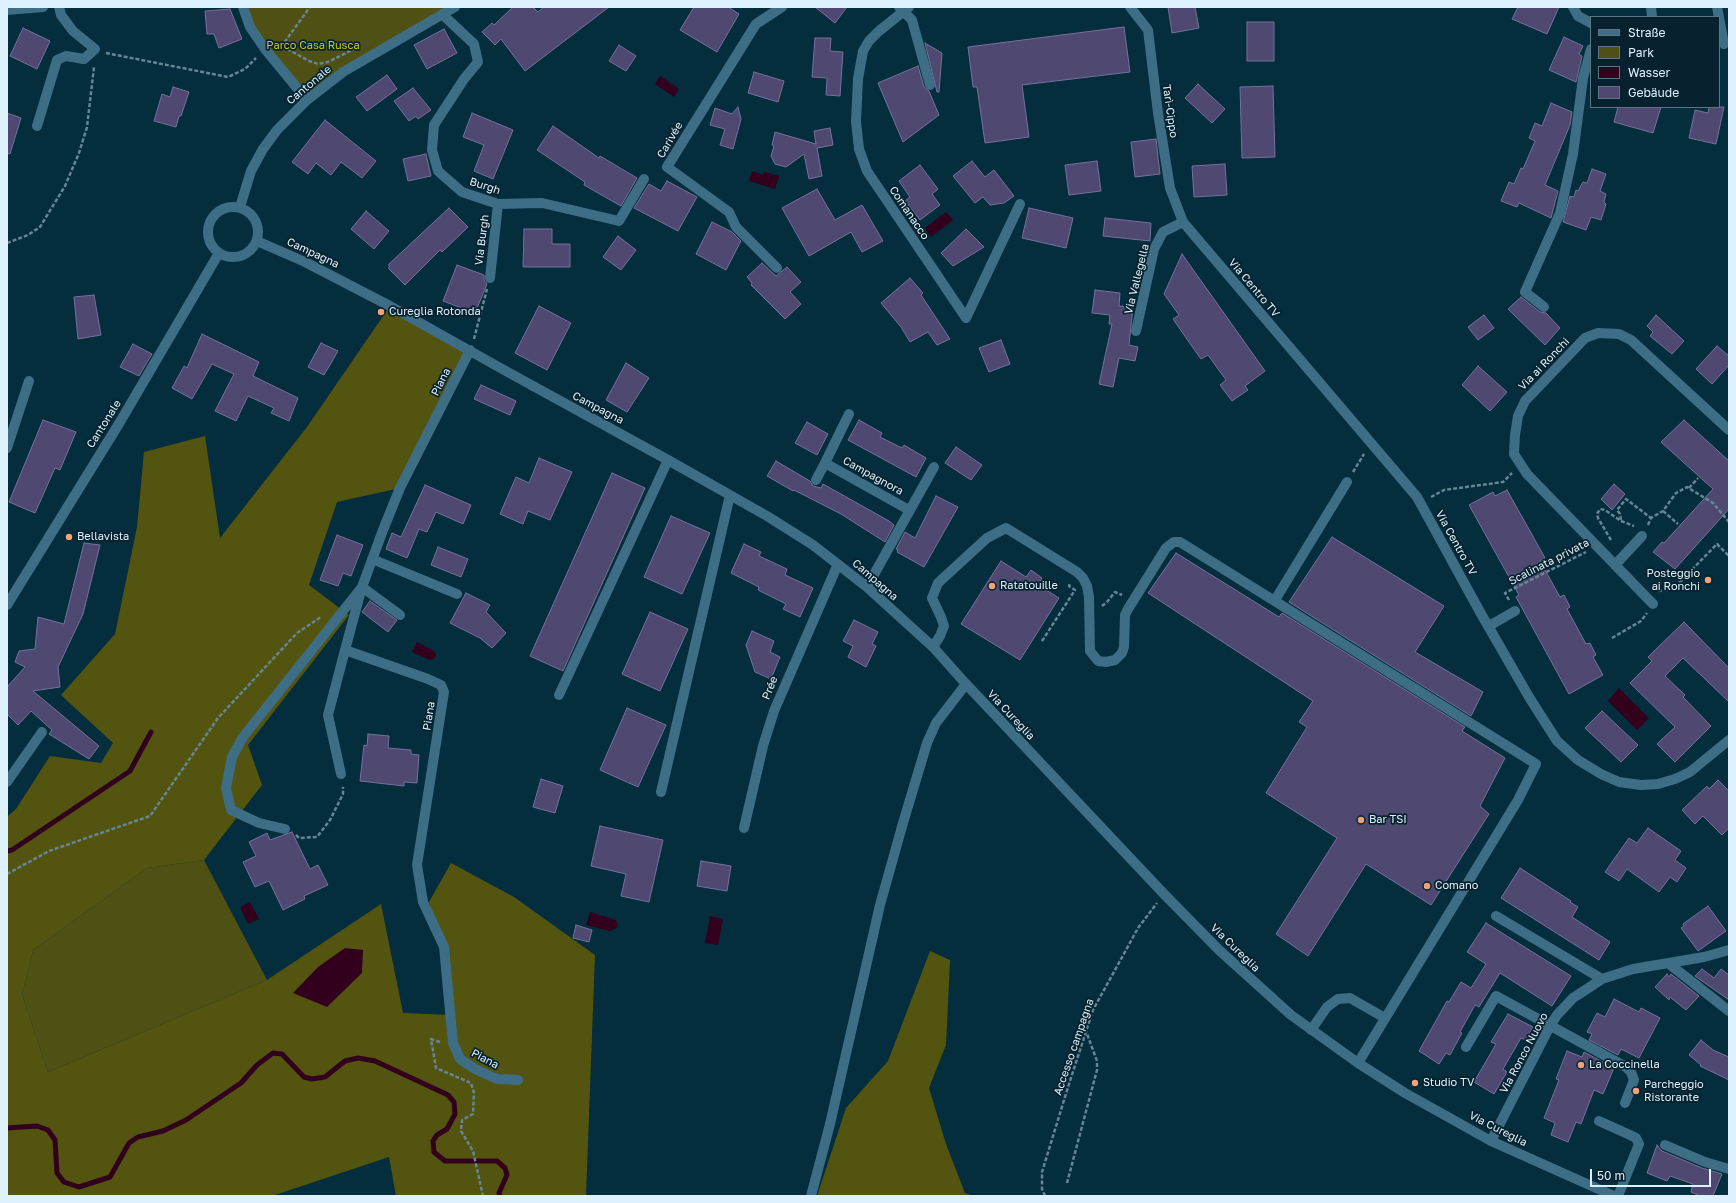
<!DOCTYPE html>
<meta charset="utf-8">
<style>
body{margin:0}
#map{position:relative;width:1736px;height:1203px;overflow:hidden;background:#042d3d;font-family:"Golos Text",sans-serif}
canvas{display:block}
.frame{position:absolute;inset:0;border:8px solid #ddf2fd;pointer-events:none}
.legend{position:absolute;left:1590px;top:16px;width:130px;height:92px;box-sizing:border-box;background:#07222e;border:1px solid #5d7581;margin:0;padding:5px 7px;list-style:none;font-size:12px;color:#ddf2fd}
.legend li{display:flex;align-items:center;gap:8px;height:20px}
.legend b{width:20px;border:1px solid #5d7581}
.scale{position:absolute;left:1590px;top:1169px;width:121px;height:18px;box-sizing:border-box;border:2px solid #ddf2fd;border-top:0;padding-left:5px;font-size:12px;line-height:14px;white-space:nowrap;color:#ddf2fd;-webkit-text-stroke:3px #07222e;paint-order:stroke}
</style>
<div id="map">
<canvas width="1736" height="1203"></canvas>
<div class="frame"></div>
<ul class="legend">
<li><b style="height:5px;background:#3d6e85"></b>Straße</li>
<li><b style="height:11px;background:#4f5013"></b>Park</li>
<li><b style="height:11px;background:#32001d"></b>Wasser</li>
<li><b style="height:11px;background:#4f4971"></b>Gebäude</li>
</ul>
<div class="scale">50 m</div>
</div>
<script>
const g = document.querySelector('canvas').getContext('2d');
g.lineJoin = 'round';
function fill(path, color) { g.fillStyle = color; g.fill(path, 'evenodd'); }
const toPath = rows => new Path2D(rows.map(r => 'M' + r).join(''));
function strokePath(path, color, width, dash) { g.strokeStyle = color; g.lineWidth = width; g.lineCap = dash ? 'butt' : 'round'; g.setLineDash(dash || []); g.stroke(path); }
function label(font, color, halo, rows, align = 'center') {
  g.font = font + ' "Golos Text",sans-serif'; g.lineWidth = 3.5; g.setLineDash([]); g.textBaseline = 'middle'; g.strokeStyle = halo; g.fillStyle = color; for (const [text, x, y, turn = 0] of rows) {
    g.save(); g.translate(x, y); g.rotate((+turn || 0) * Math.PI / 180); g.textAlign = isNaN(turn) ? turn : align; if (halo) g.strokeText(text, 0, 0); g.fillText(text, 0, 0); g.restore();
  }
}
const green = toPath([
 [243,7,450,7,307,100,265,49],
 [204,860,267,980,48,1072,22,995,33,950,147,868]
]);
const forest = toPath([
 [390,306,470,350,400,488,337,502,309,585,349,615,248,745,262,785,204,860,147,868,33,950,22,995,48,1072,267,980,381,904,403,1013,451,1015,443,946,429,902,451,863,514,897,595,955,586,1196,396,1196,389,1157,272,1196,7,1196,7,817,16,809,50,756,101,763,113,743,61,695,115,634,137,527,144,452,205,436,220,538,307,427],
 [930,951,950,960,946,1045,929,1088,946,1144,965,1193,973,1196,817,1196,846,1108,888,1061]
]);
const water = toPath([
 [660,76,679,89,674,97,655,84],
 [752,171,763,175,764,172,779,176,775,189,749,181],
 [946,212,953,220,931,237,925,228],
 [417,642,434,651,436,655,434,659,430,660,412,652],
 [1619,688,1649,718,1637,730,1608,701],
 [250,902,259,919,248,924,240,907],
 [590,912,616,920,618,925,616,928,610,931,586,925],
 [710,916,723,919,718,945,705,943],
 [345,948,363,950,362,973,327,1007,293,993,318,967]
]);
const stream = toPath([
 [7,851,12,850,130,771,151,732],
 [7,1128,37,1126,48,1130,55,1140,57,1173,64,1182,79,1187,110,1177,129,1143,138,1137,163,1131,186,1120,241,1083,257,1065,273,1053,282,1054,304,1077,312,1079,325,1077,345,1061,358,1058,375,1061,448,1095,454,1102,455,1114,447,1129,437,1135,433,1141,434,1152,445,1161,497,1161,505,1168,507,1175,499,1193,500,1196]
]);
const building = toPath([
 [513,7,533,7,538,12,544,7,609,7,525,71,501,39,495,45,482,32,492,23,494,25,513,7],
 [694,7,728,7,739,14,717,52,680,30,694,7],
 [815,7,847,7,835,23,815,7],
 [1168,7,1195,7,1199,28,1172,33,1168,7],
 [1518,7,1559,7,1547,34,1512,19,1518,7],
 [230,9,242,39,219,48,214,34,207,34,205,11,230,9],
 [1247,22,1274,22,1274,61,1247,61,1247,22],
 [1124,27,1130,72,1022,85,1029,137,985,143,977,87,973,87,968,47,1124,27],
 [23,28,50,41,37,69,10,56,23,28],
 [444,29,457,53,427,69,414,45,444,29],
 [1564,37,1583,46,1579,54,1582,56,1576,82,1549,70,1564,37],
 [815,38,831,38,830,51,843,52,840,96,826,95,827,78,812,77,815,38],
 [925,43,942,53,939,92,937,92,925,43],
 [619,45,636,56,626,71,609,61,619,45],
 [918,66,924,87,929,91,939,115,903,142,878,83,918,66],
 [754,72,784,81,778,102,748,93,754,72],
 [387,75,397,89,367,111,356,97,387,75],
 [1198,84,1225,109,1212,123,1185,98,1198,84],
 [1273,86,1275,157,1242,158,1240,87,1273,86],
 [173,87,189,92,181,116,179,116,176,127,154,121,162,94,170,97,173,87],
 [413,88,431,110,418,119,416,116,409,121,394,101,413,88],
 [1551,103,1572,112,1570,125,1545,185,1558,191,1551,218,1519,203,1517,207,1501,201,1509,182,1514,184,1521,168,1523,169,1535,141,1529,138,1535,123,1542,126,1551,103],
 [738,107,741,119,733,149,720,145,725,129,710,125,715,108,732,114,738,107],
 [1618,107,1661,107,1653,133,1614,122,1618,107],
 [1709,107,1724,107,1716,144,1689,138,1695,110,1708,113,1709,107],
 [7,113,21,118,10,154,7,153,7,113],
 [472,113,513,130,493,179,474,171,484,145,463,137,472,113],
 [325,120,376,161,362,178,341,162,331,175,316,163,308,174,292,162,325,120],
 [553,126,599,158,600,156,637,178,621,206,584,185,585,182,537,150,553,126],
 [830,128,833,145,817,148,822,176,809,179,804,154,786,167,775,164,771,156,774,146,772,145,775,132,816,144,814,131,830,128],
 [1156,139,1160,174,1135,177,1131,142,1156,139],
 [426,154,431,176,408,181,403,159,426,154],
 [972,161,985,177,994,170,1014,196,1004,203,990,205,983,197,975,203,953,176,972,161],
 [1097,161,1101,191,1069,195,1065,165,1097,161],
 [1225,164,1227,195,1194,197,1192,166,1225,164],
 [920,165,938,189,932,194,940,205,920,220,905,201,910,197,899,181,920,165],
 [1592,169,1606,174,1600,191,1606,194,1604,202,1606,204,1601,220,1591,217,1586,230,1563,222,1570,196,1574,197,1576,190,1578,191,1583,182,1587,183,1592,169],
 [667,181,697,197,678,231,634,208,649,184,661,191,667,181],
 [817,189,835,220,862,205,883,241,862,252,851,232,809,256,782,208,817,189],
 [449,208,468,227,442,252,440,250,405,285,389,269,389,264,449,208],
 [1029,208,1073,218,1066,248,1022,238,1029,208],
 [366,211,389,231,374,249,351,229,366,211],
 [1105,218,1151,223,1150,241,1103,236,1105,218],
 [712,222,732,232,741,241,726,270,696,254,712,222],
 [524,229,552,229,552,244,570,244,570,267,523,267,524,229],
 [966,229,984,247,953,266,941,253,966,229],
 [618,236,636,250,621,270,603,257,618,236],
 [1182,254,1265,371,1245,386,1248,390,1232,401,1220,385,1226,380,1208,355,1201,359,1191,345,1173,319,1179,315,1164,294,1182,254],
 [762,263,776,276,787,267,801,282,790,292,801,304,785,319,751,285,752,283,747,277,762,263],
 [457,265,484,275,484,280,487,284,475,313,443,301,457,265],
 [910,278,923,293,921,295,950,339,937,345,928,332,910,342,901,327,881,303,910,278],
 [1095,290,1120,293,1119,306,1133,307,1129,345,1138,347,1135,361,1119,358,1113,387,1099,384,1112,324,1109,324,1110,315,1092,313,1095,290],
 [94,295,101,335,78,339,74,297,94,295],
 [1521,297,1540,312,1546,313,1560,328,1545,345,1508,309,1521,297],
 [539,306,571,323,547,370,515,353,539,306],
 [1484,315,1494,328,1478,340,1468,327,1484,315],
 [1656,315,1684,341,1672,354,1650,336,1653,332,1647,326,1656,315],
 [202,334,259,362,253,376,298,398,289,421,271,413,274,408,248,396,236,421,215,411,234,374,212,364,192,399,172,388,184,366,187,368,202,334],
 [1001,340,1010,364,989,372,979,348,1001,340],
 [321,343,338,351,324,375,308,367,321,343],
 [133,344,152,354,139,376,120,367,133,344],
 [1717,346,1729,356,1729,365,1712,384,1696,369,1717,346],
 [626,363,649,378,627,412,606,400,626,363],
 [1478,366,1507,392,1490,411,1462,385,1478,366],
 [481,385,516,401,510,415,474,399,481,385],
 [43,420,76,432,60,470,55,468,35,513,9,502,43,420],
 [859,420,882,433,880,437,902,448,904,445,926,458,916,477,848,440,859,420],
 [1684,420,1729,461,1729,509,1675,569,1653,552,1662,542,1664,543,1713,489,1661,442,1684,420],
 [807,422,828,434,817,455,795,443,807,422],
 [956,447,982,465,971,480,945,463,956,447],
 [539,458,572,472,550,520,528,511,523,524,500,514,516,477,529,483,539,458],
 [776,461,810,481,813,486,821,488,823,484,889,521,894,525,885,542,841,514,794,490,793,491,767,476,776,461],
 [612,473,645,488,563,671,530,656,612,473],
 [1614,484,1625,494,1612,510,1601,499,1614,484],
 [425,485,471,505,463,524,436,512,427,532,419,529,407,558,386,549,392,533,401,537,425,485],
 [1507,490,1545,558,1540,561,1560,597,1564,595,1570,607,1567,609,1586,644,1590,643,1596,655,1593,657,1603,675,1569,694,1516,597,1519,595,1469,505,1493,492,1495,496,1507,490],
 [936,496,958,507,924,567,897,552,898,550,896,549,905,532,915,538,936,496],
 [671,516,710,533,682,594,644,577,671,516],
 [337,535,363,545,351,576,343,573,338,586,320,580,337,535],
 [1332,537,1444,606,1415,652,1483,692,1471,716,1289,602,1332,537],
 [84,543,100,545,83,614,58,667,60,687,33,691,99,746,89,759,49,734,52,730,31,711,18,725,7,714,7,687,25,667,15,662,19,651,35,649,38,617,64,624,84,543],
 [744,544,761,552,759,556,787,569,785,575,813,588,800,617,783,609,786,604,758,590,759,587,731,573,744,544],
 [438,547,468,559,461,577,431,565,438,547],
 [1176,553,1279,617,1282,613,1465,727,1462,731,1505,758,1480,806,1489,814,1431,905,1366,864,1308,956,1276,934,1337,838,1266,793,1307,727,1299,722,1313,701,1148,593,1176,553],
 [1001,561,1026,577,1031,570,1042,578,1038,585,1059,598,1020,660,961,624,1001,561],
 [466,593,490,605,486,612,506,633,492,648,480,638,450,623,466,593],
 [370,601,397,620,388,632,362,612,370,601],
 [650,612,688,629,660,691,622,674,650,612],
 [854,620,878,632,872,644,876,646,866,667,848,657,853,646,843,641,854,620],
 [1684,622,1729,668,1729,702,1683,658,1665,676,1685,695,1683,697,1711,726,1675,762,1657,744,1675,727,1630,683,1652,661,1648,657,1684,622],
 [752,631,774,641,770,652,780,657,771,679,755,672,746,645,752,631],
 [627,708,666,725,638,787,600,770,627,708],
 [1602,711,1638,745,1621,762,1585,728,1602,711],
 [368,734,389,736,388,748,411,750,411,754,419,755,417,783,404,782,404,786,360,781,364,745,367,746,368,734],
 [541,779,563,786,555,813,533,807,541,779],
 [1718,780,1729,791,1729,828,1722,835,1703,816,1695,824,1682,810,1707,786,1709,789,1718,780],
 [600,826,663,840,649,902,621,896,626,874,591,866,600,826],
 [1648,828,1681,851,1675,860,1686,868,1677,882,1670,877,1659,892,1627,869,1619,881,1605,872,1629,838,1637,843,1648,828],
 [292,832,310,869,318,865,328,885,304,896,305,899,283,910,269,881,255,887,243,862,256,856,249,842,267,833,270,840,292,832],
 [701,861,731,866,727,891,697,886,701,861],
 [1520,868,1571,901,1570,902,1578,907,1572,917,1610,942,1599,960,1501,898,1520,868],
 [1708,906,1726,931,1698,951,1681,928,1684,926,1683,924,1708,906],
 [1486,923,1571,976,1552,1006,1500,973,1479,1007,1475,1005,1460,1032,1462,1033,1450,1055,1446,1053,1439,1064,1419,1051,1447,1001,1449,1002,1461,982,1471,988,1486,964,1467,952,1486,923],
 [576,925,592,930,589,942,573,938,576,925],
 [1702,969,1714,978,1721,969,1729,975,1729,1000,1695,976,1702,969],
 [1667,974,1669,977,1671,974,1699,996,1686,1010,1670,997,1669,1000,1655,987,1667,974],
 [1614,999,1639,1012,1641,1008,1660,1018,1639,1058,1621,1049,1618,1055,1589,1040,1592,1034,1587,1032,1597,1013,1605,1017,1614,999],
 [1508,1014,1533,1027,1526,1040,1521,1038,1503,1069,1507,1072,1494,1094,1474,1082,1496,1044,1491,1042,1508,1014],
 [1701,1040,1713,1050,1729,1057,1729,1080,1700,1066,1701,1065,1689,1055,1701,1040],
 [1567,1051,1582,1057,1584,1052,1614,1068,1603,1094,1594,1090,1581,1124,1576,1122,1568,1142,1551,1135,1555,1123,1544,1118,1559,1080,1556,1079,1567,1051],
 [1657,1145,1662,1151,1702,1168,1722,1174,1713,1196,1700,1196,1691,1192,1693,1184,1670,1176,1667,1181,1647,1173,1657,1145]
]);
const path = toPath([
 [282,46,309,61,318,64,328,62,354,49],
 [281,47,310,7],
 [106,53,228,77,245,69,256,58],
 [7,243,28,235,40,227,65,186,79,153,87,127,94,67],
 [474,339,487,289],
 [1353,472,1364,454],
 [1689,488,1698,478],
 [1431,497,1444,490,1503,482,1512,473],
 [1663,511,1678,524],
 [1621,520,1620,514,1617,510,1626,499,1651,518],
 [1648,525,1651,518,1663,511,1676,493,1687,487,1713,503,1729,522],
 [1611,540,1598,518,1597,514,1600,509,1605,510,1621,521,1634,526],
 [1658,591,1673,589,1717,544,1729,556],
 [1509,600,1505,593,1586,552],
 [1102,606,1107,602,1115,592,1122,595],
 [1612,638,1641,621,1647,613],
 [1042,641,1075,590,1069,586,1070,583],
 [296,835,299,838,317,837,330,820,343,794,343,787],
 [7,874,49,851,150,816,218,718,297,633,321,617],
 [440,1042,431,1039,436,1068,471,1083,474,1093,473,1114,462,1120,461,1131,473,1151,483,1196],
 [1067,1183,1097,1070,1097,1061,1086,1031],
 [1045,1196,1042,1189,1042,1172,1069,1084,1093,1010,1138,928,1157,903]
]);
const minor = toPath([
 [243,7,250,27,265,49,307,100],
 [899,7,912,20,930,85],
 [909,7,879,31,869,41,863,51,858,79,856,122,859,149,867,171,966,318,1020,204],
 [1130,7,1148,30,1158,113,1170,188,1183,222,1417,497,1480,612,1529,697,1557,741,1578,760,1601,774,1619,782,1641,785,1658,784,1675,779,1690,772,1729,740],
 [1573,7,1578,16,1591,23],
 [1651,7,1652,17],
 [1717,7,1724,44],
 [7,10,43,7],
 [442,14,474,44,478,62,464,79,434,125,432,150,438,171,462,192,498,204,542,203,619,221,644,179],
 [37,126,57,60,66,56,84,59,95,49,73,31,61,15,59,7],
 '208 232a25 25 0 1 1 50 0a25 25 0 1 1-50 0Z',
 [240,207,251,171,263,149,277,130,307,100,343,72,455,7],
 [257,241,305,262,390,306,504,370,668,460,767,516,813,545,867,587,933,647,966,684,1164,894,1219,950,1291,1015,1358,1063,1405,1093,1491,1141,1614,1196],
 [777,268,736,227,729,212,667,167,756,24,782,7],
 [490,278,498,204],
 [1544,307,1525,292,1560,213,1573,154,1583,78,1591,49],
 [1136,331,1154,249,1163,232,1183,222],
 [470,350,400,488,383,530,362,587,345,650,428,679,441,685,444,692,417,865,423,902,444,947,453,1043,460,1059,475,1069,497,1079,518,1080],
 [7,448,29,381],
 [825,463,849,414],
 [816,480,825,463,909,510],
 [372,559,457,594],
 [1615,565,1642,536],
 [867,587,934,467],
 [1275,600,1347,482],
 [1653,604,1527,474,1514,454,1515,435,1518,416,1525,401,1585,338,1598,333,1619,334,1631,340,1729,430],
 [7,605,120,422,219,253],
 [1489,626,1515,611],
 [933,647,940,636,944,626,941,617,932,598,938,583,987,538,1006,528,1077,572,1083,578,1087,586,1089,597,1090,651,1098,661,1106,662,1115,660,1122,653,1124,647,1125,615,1128,609,1166,548,1174,542,1180,542,1536,764,1518,800,1358,1063],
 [559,695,668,460],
 [341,774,328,715,345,650],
 [7,782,42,732],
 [661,792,730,495],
 [744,828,763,746,774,711,838,564],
 [285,829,259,823,231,810,226,788,232,757,243,737,362,587,400,615],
 [1496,916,1602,979],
 [1668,963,1729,1011],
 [1311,1030,1327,1007,1338,999,1350,998,1385,1018],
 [1466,1047,1496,996,1626,1067,1631,1072,1634,1080,1625,1103],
 [1599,1121,1630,1135,1636,1138,1639,1144,1618,1196],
 [1491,1141,1550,1026,1557,1015,1573,998,1602,979,1633,969,1704,957,1729,950],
 [1665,1145,1705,1162,1729,1169],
 [811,1196,830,1124,880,905,903,823,927,743,936,723,966,684]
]);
const markers = [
 [381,312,4,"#efa378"],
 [69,537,4,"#efa378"],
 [1708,580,4,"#efa378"],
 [992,586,4,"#efa378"],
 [1361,820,4,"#efa378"],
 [1427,886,4,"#efa378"],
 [1581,1065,4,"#efa378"],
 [1415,1083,4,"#efa378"],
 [1636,1091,4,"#efa378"]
];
const parkNames = [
 ["Parco Casa Rusca",313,46]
];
const streetNames = [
 ["Cantonale",309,85,-40],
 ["Tarì-Cippo",1170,111,82],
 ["Carivée",670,140,-60],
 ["Burgh",485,186,18],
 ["Comanacco",909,213,56],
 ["Via Burgh",482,240,-83],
 ["Campagna",313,253,25],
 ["Via Vallegella",1137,279,-76],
 ["Via Centro TV",1254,288,50],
 ["Via ai Ronchi",1544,364,-46],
 ["Piana",441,382,-63],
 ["Campagna",598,408,28],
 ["Cantonale",104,424,-58],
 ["Campagnora",873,476,29],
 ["Via Centro TV",1456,543,61],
 ["Scalinata privata",1549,562,-27],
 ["Campagna",875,580,41],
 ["Prée",770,688,-68],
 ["Via Cureglia",1011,715,47],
 ["Piana",429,716,-81],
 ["Via Cureglia",1235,948,44],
 ["Accesso campagna",1074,1047,-71],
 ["Via Ronco Nuovo",1524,1053,-62],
 ["Piana",485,1059,28],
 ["Via Cureglia",1498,1129,27]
];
const poiNames = [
 ["Cureglia Rotonda",389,312],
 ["Bellavista",77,537],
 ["Posteggio",1700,574,"right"],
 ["ai Ronchi",1700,587,"right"],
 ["Ratatouille",1000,586],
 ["Bar TSI",1369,820],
 ["Comano",1435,886],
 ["La Coccinella",1589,1065],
 ["Studio TV",1423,1083],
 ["Parcheggio",1644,1085],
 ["Ristorante",1644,1098]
];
fill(green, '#4f5013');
fill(forest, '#535410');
fill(water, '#32001d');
strokePath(stream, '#32001d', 5);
fill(building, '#4f4971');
strokePath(building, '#76719b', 1);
strokePath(path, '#668694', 2.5, [4, 2]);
strokePath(minor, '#3d6e85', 10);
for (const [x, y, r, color] of markers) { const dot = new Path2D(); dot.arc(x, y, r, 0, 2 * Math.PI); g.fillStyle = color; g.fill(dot); strokePath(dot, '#07222e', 1.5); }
label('11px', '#c9ca17', '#07222e', parkNames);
label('11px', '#ddf2fd', '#07222e', streetNames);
label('11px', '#ddf2fd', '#07222e', poiNames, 'left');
</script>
